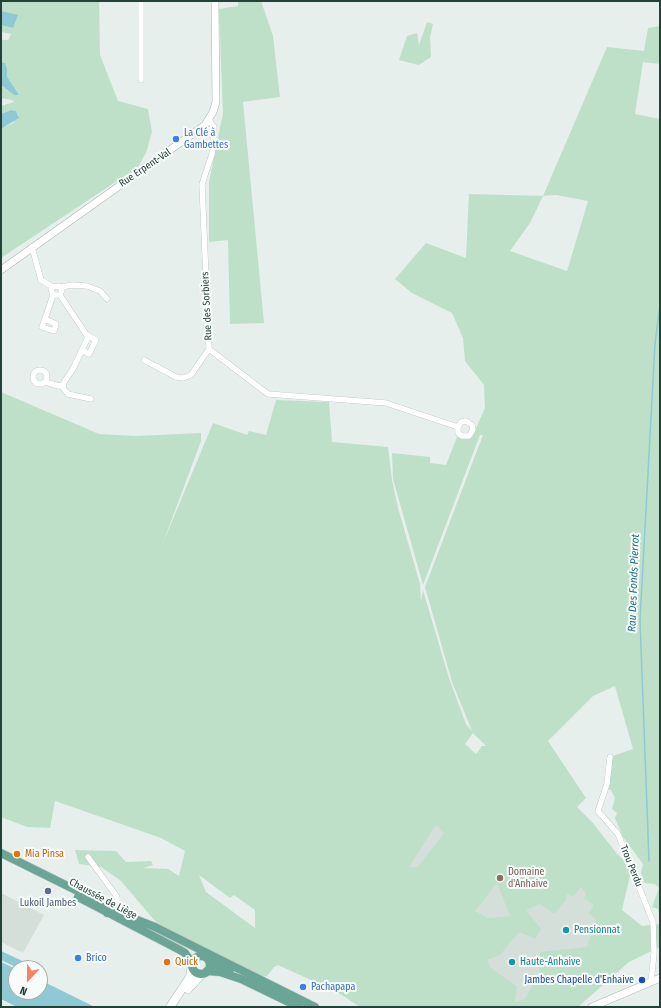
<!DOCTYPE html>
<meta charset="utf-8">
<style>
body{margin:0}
#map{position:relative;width:661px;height:1008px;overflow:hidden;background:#e6efeb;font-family:"Fira Sans Condensed",sans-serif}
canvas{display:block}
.frame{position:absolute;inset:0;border:2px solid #24423a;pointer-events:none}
.north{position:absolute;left:8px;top:960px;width:40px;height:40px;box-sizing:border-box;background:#f7fbf9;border:1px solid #a3b1ad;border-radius:50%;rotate:202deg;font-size:11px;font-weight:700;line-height:16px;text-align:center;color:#24423a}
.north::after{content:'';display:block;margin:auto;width:14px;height:18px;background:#f4845f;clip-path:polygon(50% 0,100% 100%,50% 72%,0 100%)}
</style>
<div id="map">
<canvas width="661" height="1008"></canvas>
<div class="frame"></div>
<div class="north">N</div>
</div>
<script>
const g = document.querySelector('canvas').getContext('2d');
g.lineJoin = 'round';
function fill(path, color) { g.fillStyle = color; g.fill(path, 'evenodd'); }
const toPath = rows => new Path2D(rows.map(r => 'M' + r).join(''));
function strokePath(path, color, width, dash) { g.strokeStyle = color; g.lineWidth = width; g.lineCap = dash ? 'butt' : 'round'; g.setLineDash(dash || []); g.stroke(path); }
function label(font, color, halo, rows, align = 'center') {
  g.font = font + ' "Fira Sans Condensed",sans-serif'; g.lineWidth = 4; g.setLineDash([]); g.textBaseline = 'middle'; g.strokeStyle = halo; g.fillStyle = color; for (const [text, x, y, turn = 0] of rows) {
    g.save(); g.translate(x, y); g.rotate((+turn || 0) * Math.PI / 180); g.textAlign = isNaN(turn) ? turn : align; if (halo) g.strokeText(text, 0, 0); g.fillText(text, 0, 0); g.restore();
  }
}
const built = toPath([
 [484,751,622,910,564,971,521,1007,480,1007,395,887,422,827],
 [1,893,44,915,23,953,1,942]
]);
const green = toPath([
 [1,1,99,1,100,55,118,101,148,109,152,132,146,153,138,167,1,258,1,129,13,123,18,115,16,111,11,110,1,114,1,106,14,102,12,100,1,98,1,85,14,95,19,95,6,77,7,68,5,63,1,62,1,40,8,40,11,34,1,32,1,25,13,28,1,12,1,14],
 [238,1,261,1,273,36,280,97,243,102,264,323,230,324,228,240,209,242,209,182,223,113,219,9,238,6],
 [427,22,433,24,430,37,431,57,419,65,399,60,407,36,417,33,419,45],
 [660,26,660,64,643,62,635,114,660,119,660,920,658,909,652,907,659,888,655,884,644,883,641,873,643,864,623,837,615,818,617,813,612,809,615,798,611,790,606,788,610,757,633,749,615,686,593,696,548,741,586,798,577,807,592,822,618,855,632,867,622,910,642,926,660,924,660,947,629,962,578,1007,360,1007,337,992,278,965,274,967,267,976,260,977,161,928,121,881,101,867,79,864,75,850,116,851,126,862,151,861,153,865,143,868,168,869,179,876,185,851,161,838,55,801,50,828,27,827,1,817,1,392,99,434,136,436,201,433,201,441,163,543,213,423,247,435,249,431,266,435,276,400,329,402,332,442,388,447,392,480,398,508,420,584,421,602,423,590,448,675,466,724,472,731,452,682,425,587,483,435,480,435,423,585,393,479,392,453,430,457,430,463,446,465,457,437,467,439,473,435,485,408,484,385,465,361,463,338,452,313,412,293,395,279,426,243,466,258,469,194,543,196,607,47,644,51,648,28],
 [556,195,588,201,567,271,510,251,530,223,543,196],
 [473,733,486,746,482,746,476,754,465,744],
 [436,825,444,833,418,867,409,867],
 [199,875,230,898,234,895,255,910,255,928,206,892],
 [497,883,510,916,487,918,475,911],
 [581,887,586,894,584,898,594,905,589,913,596,920,587,947,540,952,539,974,525,999,515,1002,517,987,490,967,487,960,500,955,519,932,535,939,541,929,526,910,540,904,554,914,566,900,567,893,573,897]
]);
const water = toPath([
 [1,11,18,15,13,28,1,25],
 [1,62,5,63,7,68,7,77,19,95,14,95,1,85],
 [11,110,16,111,19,118,1,129,1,114],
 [1,951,31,965,29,968,18,968,1,960],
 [1,962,16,969,16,992,40,992,40,980,95,1007,17,1007,1,999]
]);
const stream = toPath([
 [649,861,640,620,655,344,660,305]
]);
const minor = toPath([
 [141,80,141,1],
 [209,120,214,127,212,154,202,184,209,349,268,394,386,403,458,427,458,433,462,436,469,436,473,430,472,425,466,421,461,422,458,427],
 [32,247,41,280,53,287,59,286,62,290,60,295,53,295,51,289,53,287],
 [61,287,72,285,87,286,100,291,107,299],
 [60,295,88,337,73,369,64,382,63,388,68,394,91,399],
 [45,319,56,324,54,331,42,327,45,319,53,295],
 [82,350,89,354,96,340,87,335],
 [144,360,176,377,183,378,191,375,209,349],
 '33 377a7 7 0 1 1 14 0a7 7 0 1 1-14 0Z',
 [45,382,59,386,63,385],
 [610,757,607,784,598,811,618,834,653,922,654,953,651,982],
 [88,857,117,897,117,906,115,909]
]);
const tertiary = toPath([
 [1,270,205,125,213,112,216,102,215,1],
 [592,1007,660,978]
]);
const secondary = toPath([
 [188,989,202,974],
 [170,1007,190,977,192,965]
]);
const primary = toPath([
 [1,853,118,911],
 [78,897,180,950,185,953,192,963],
 [107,913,113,911,127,916,155,927,315,1007],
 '192 965a9 9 0 1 1 18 0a9 9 0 1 1-18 0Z',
 [209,961,230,970],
 [207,971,220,972,241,979,299,1007]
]);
const markers = [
 [176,139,4,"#3f7fe0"],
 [17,854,4,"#e8710a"],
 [500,878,4,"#8d6e63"],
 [48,891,4,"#5c6f8a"],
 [566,930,4,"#0f9aa8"],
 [78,958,4,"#3f7fe0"],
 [167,962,4,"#e8710a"],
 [512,962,4,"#0f9aa8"],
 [642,980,4,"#1a4fb4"],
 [303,987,4,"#3f7fe0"]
];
const shopNames = [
 ["La Clé à",184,133],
 ["Gambettes",184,145],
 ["Brico",86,958],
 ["Pachapapa",311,987]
];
const streetNames = [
 ["Rue Erpent-Val",145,168,-34],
 ["Rue des Sorbiers",207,306,-93],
 ["Trou Perdu",631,866,68],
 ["Chaussée de Liège",103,899,28]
];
const foodNames = [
 ["Mia Pinsa",25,854],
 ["Quick",175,962]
];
const educationNames = [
 ["Domaine",508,872],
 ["d'Anhaive",508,884]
];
const serviceNames = [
 ["Lukoil Jambes",48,903]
];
const cultureNames = [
 ["Pensionnat",574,930],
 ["Haute-Anhaive",520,962]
];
const transitNames = [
 ["Jambes Chapelle d'Enhaive",634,980]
];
const waterNames = [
 ["Rau Des Fonds Pierrot",634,583,-88]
];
fill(built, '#d4dfda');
fill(green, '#bfe0c8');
fill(water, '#8ec9d4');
strokePath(stream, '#8ec9d4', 1.5);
strokePath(minor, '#a8b8b2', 6);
strokePath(tertiary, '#a8b8b2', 8);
strokePath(secondary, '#a4bbb3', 9);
strokePath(primary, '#c2cac8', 9);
strokePath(minor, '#fff', 5.5);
strokePath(tertiary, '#fff', 7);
strokePath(secondary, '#fff', 8);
strokePath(primary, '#6aa596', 8);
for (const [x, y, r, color] of markers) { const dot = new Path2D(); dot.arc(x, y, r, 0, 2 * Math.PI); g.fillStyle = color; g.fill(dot); strokePath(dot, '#f7fbf9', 1.5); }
label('10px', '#366cbe', '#f7fbf9', shopNames, 'left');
label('10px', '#24423a', '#f7fbf9', streetNames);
label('10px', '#c56008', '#f7fbf9', foodNames, 'left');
label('10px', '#785e54', '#f7fbf9', educationNames, 'left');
label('10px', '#4e5e75', '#f7fbf9', serviceNames);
label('10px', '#0d838f', '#f7fbf9', cultureNames, 'left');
label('10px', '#164399', '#f7fbf9', transitNames, 'right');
label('italic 11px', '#1c6f80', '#f7fbf9', waterNames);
</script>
